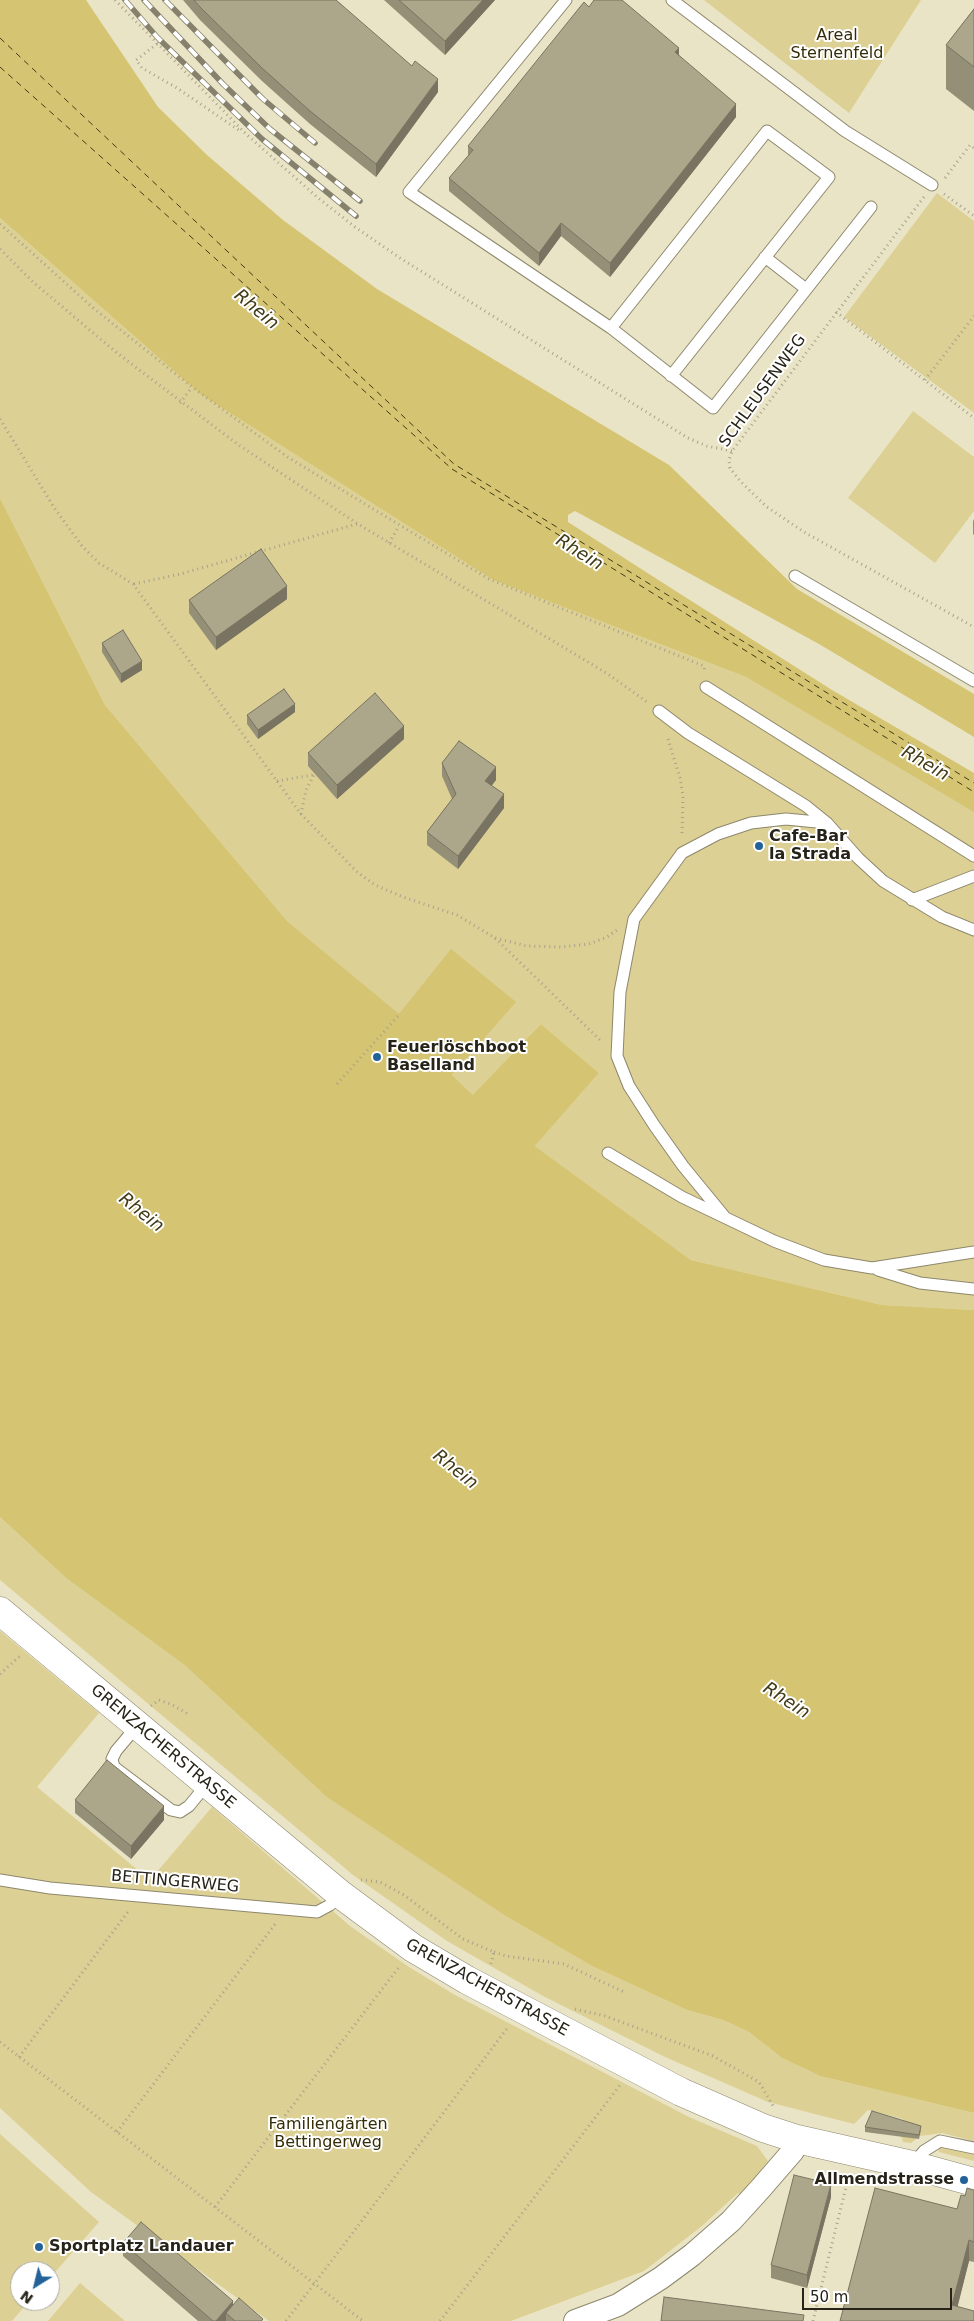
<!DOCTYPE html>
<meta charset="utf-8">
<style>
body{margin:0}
#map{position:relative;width:974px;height:2321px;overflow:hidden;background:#eae4c6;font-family:"DejaVu Sans",sans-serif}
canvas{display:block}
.north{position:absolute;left:10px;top:2261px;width:50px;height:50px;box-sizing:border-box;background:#fff;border:1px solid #a8a7a3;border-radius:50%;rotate:216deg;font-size:14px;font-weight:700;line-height:20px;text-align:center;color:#262318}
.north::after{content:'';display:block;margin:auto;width:18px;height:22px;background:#226298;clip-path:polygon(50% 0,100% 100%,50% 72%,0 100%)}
.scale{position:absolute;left:802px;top:2288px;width:150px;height:22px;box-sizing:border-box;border:2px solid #262318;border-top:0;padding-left:6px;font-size:15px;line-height:18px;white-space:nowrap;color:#262318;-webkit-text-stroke:4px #fff;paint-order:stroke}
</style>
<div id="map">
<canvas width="974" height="2321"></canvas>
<div class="north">N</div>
<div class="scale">50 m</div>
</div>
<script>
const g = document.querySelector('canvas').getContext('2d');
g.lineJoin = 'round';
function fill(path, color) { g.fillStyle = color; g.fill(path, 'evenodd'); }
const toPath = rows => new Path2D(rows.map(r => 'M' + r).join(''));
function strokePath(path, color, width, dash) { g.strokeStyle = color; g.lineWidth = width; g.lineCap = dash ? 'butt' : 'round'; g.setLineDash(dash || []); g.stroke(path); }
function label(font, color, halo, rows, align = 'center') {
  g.font = font + ' "DejaVu Sans",sans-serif'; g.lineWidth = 4; g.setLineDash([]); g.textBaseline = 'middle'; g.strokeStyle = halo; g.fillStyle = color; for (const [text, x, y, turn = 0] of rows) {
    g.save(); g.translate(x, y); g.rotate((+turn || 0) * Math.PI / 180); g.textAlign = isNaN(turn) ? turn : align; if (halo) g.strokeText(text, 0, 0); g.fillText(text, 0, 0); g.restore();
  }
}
const green = toPath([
 [704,0,921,0,849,113],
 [937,193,974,221,974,413,844,317],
 [0,218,200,394,493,580,746,677,974,811,974,1310,882,1305,691,1260,535,1146,599,1073,541,1024,474,1096,452,1075,515,1002,399,1015,287,921,105,705,0,498],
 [913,411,974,457,974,511,935,563,848,498],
 [0,1517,66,1578,187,1667,509,1918,592,1966,687,2010,723,2020,749,2032,782,2058,820,2076,974,2113,974,2141,942,2133,920,2136,911,2143,903,2142,900,2132,903,2119,868,2110,854,2124,768,2102,665,2057,543,1996,447,1941,353,1875,0,1580],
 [0,1631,99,1713,37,1787,150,1880,212,1807,350,1926,409,1967,455,1995,689,2117,757,2146,768,2161,741,2195,738,2193,702,2226,644,2271,511,2321,269,2321,91,2192,0,2108],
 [0,2134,99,2222,50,2278,50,2271,20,2271,20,2301,29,2301,12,2321,0,2321],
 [944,2146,974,2153,974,2161,939,2152,938,2147],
 [80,2283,125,2321,48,2321]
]);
const water = toPath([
 [0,0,86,0,158,107,207,155,283,220,377,289,669,465,797,589,974,694,974,737,819,644,575,511,568,515,568,522,674,590,832,690,974,773,974,812,746,677,493,580,200,394,0,218],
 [0,498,105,705,287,921,399,1014,451,949,516,1002,452,1075,473,1095,541,1024,599,1073,535,1146,691,1260,882,1305,974,1310,974,2113,820,2076,782,2058,749,2032,723,2020,687,2010,592,1966,509,1918,327,1797,187,1667,66,1578,0,1517]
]);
const ferry = toPath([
 [0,38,454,464,974,783],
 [0,67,452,469,974,792]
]);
const path = toPath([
 [115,0,246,134,317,197,355,227,400,258,688,438,707,446,732,451],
 [157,44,136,60,142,68,177,88,240,131],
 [945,178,970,145,974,148],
 [944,194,974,216],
 [924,197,732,451,729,460,730,468,740,481,767,507,804,532,974,627],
 [0,224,92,307,192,387,289,458,489,579,704,666,705,673],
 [0,249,33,282,117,353,240,446,358,524,608,674,647,702],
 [836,312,974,418],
 [925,380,974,316],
 [180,403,192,387],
 [0,419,55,509,82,546,99,563,133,584,301,814,356,871,375,885,403,897,457,915,495,938,527,946,561,947,589,944,607,937,617,930],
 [389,543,399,526],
 [134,584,180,574,357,524],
 [668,739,680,778,683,796,682,835],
 [277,781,313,775],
 [301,814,306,790,314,775],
 [495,938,602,1042],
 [337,1084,399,1015],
 [0,1674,20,1656],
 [151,1706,159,1700,171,1704,190,1715],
 [361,1880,380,1882,404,1895,463,1939,494,1952,490,1967],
 [494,1952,506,1956,564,1964,624,1992],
 [575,2009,605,2016,713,2056,759,2082,773,2106],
 [0,2042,363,2321],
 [19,2057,130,1909],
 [117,2132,276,1923],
 [215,2207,399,1967],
 [286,2321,509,2026],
 [440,2321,620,2085],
 [813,2321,847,2183]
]);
const service = toPath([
 [566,0,409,192,611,328,713,408,871,207],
 [672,0,845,131,932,185],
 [765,257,806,289],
 [611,328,767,131,829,177,671,376],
 [795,576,974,681],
 [706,687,974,856],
 [659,711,688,733,806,806,827,823,858,858,883,881,942,917,974,930],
 [912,900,974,876],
 [608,1153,682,1197,774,1241,824,1260,872,1268,974,1252],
 [724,1216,683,1166,654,1125,629,1086,617,1056,620,992,634,919,682,853,718,834,751,823,786,819,827,823],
 [878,1270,920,1283,974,1289],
 [137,1726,116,1751,112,1759,114,1767,171,1810,180,1812,189,1806,207,1784],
 [0,1880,50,1888,317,1912,330,1905,340,1894],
 [913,2164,924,2151,940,2141,974,2148]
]);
const minor = toPath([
 [575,2321,618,2305,661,2278,692,2255,731,2221,761,2188,793,2151,797,2139]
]);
const secondary = toPath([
 [0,1611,340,1894,413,1948,467,1980,681,2092,763,2128,797,2139,912,2165,974,2182]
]);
const rail = toPath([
 [125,0,157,37,262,139,356,216],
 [144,0,223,84,270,129,360,201],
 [165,0,263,99,315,143]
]);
const wall = toPath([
 [183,0,336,0,438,92,376,177,310,124,262,81,200,20],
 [384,0,495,0,445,55],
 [589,7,679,55,736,117,610,277,561,236,539,266,449,191,449,178,468,156,468,146],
 [974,9,974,111,946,89,946,45],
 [974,519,974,535,973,534,973,521],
 [287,599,216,650,189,613,189,600],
 [102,643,142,670,121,683,102,652],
 [295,712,258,739,247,724,247,715],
 [404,739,337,799,308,766,308,753],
 [442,763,496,780,491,786,504,808,458,869,427,845,427,832,452,799,442,776],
 [75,1800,164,1820,131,1859,75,1813],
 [865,2127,921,2130,919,2139,865,2132],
 [974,2190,974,2262,969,2261,957,2307,840,2321,957,2209,965,2196],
 [831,2197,807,2288,771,2278,771,2265],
 [123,2243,233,2305,263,2321,198,2321,123,2256]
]);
const shadedWall = toPath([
 [483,0,495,0,445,55,445,41],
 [679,48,679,61,675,52],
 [438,79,438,92,376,177,376,164],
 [736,104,736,117,610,277,610,263],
 [561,223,561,236,539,266,539,253],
 [287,586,287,599,216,650,216,637],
 [142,661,142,670,121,683,121,674],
 [295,704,295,712,258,739,258,730],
 [404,726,404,739,337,799,337,785],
 [496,767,496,780,485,794,485,781],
 [504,794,504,808,458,869,458,856],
 [164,1806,164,1820,131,1859,131,1846],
 [831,2184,831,2197,807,2288,807,2275],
 [969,2240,969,2261,954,2321,952,2305],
 [233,2301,233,2314,226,2313,226,2321,216,2321]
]);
const building = toPath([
 [194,0,336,0,412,66,415,61,438,79,376,164,310,111,262,68,200,7,194,0],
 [399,0,483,0,445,41,399,0],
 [594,0,622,0,679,48,675,52,736,104,610,263,561,223,539,253,449,178,473,150,468,146,584,2,589,7,594,0],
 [974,9,974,67,946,45,974,9],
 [261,549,287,586,216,637,189,600,261,549],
 [123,630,142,661,121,674,102,643,123,630],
 [284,689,295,704,258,730,247,715,284,689],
 [375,693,404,726,337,785,308,753,375,693],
 [459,741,496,767,485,781,504,794,458,856,427,832,456,794,442,763,459,741],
 [107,1760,164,1806,131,1846,75,1800,107,1760],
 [872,2111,921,2126,919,2135,865,2127,872,2111],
 [794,2175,831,2184,807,2275,771,2265,794,2175],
 [875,2188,957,2209,961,2195,965,2196,967,2188,974,2190,974,2242,969,2240,952,2305,974,2311,974,2321,840,2321,875,2188],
 [141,2222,233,2301,216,2321,213,2321,123,2243,141,2222],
 [664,2297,804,2315,803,2321,661,2321,664,2297],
 [239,2298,263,2319,261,2321,235,2321,226,2313,239,2298]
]);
const markers = [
 [759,846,5,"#226298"],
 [377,1057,5,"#226298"],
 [964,2180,5,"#226298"],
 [39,2247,5,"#226298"]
];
const parkNames = [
 ["Areal",837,36],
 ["Sternenfeld",837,54],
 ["Familiengärten",328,2125],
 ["Bettingerweg",328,2143]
];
const streetNames = [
 ["SCHLEUSENWEG",763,391,-54],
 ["GRENZACHERSTRASSE",163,1747,40],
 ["BETTINGERWEG",175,1882,5],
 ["GRENZACHERSTRASSE",487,1988,29]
];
const poiNames = [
 ["Cafe-Bar",769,837],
 ["la Strada",769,855],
 ["Feuerlöschboot",387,1048],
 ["Baselland",387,1066],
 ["Allmendstrasse",954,2180,"right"],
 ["Sportplatz Landauer",49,2247]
];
const waterNames = [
 ["Rhein",256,310,40],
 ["Rhein",579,553,32],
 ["Rhein",925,764,30],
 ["Rhein",141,1213,39],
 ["Rhein",455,1470,39],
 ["Rhein",786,1701,33]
];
fill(green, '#ddd094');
fill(water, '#d5c472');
strokePath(ferry, '#423b17', 1, [6, 5]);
strokePath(service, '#8d876c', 13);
strokePath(minor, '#8d876c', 24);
strokePath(secondary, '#8d876c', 29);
strokePath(path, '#a7a28b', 3, [1, 4]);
strokePath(service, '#fff', 11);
strokePath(minor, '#fff', 22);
strokePath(secondary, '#fff', 28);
strokePath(rail, '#85816d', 5.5);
strokePath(rail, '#fff', 4, [11]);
fill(wall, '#948f77');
fill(shadedWall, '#787461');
fill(building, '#aca68a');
strokePath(building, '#787461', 1);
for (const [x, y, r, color] of markers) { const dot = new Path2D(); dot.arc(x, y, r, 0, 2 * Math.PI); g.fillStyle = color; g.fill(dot); strokePath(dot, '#fff', 2); }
label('16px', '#342d07', '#fff', parkNames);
label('16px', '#262318', '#fff', streetNames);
label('bold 16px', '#262318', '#fff', poiNames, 'left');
label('italic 18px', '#423b17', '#fff', waterNames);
</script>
